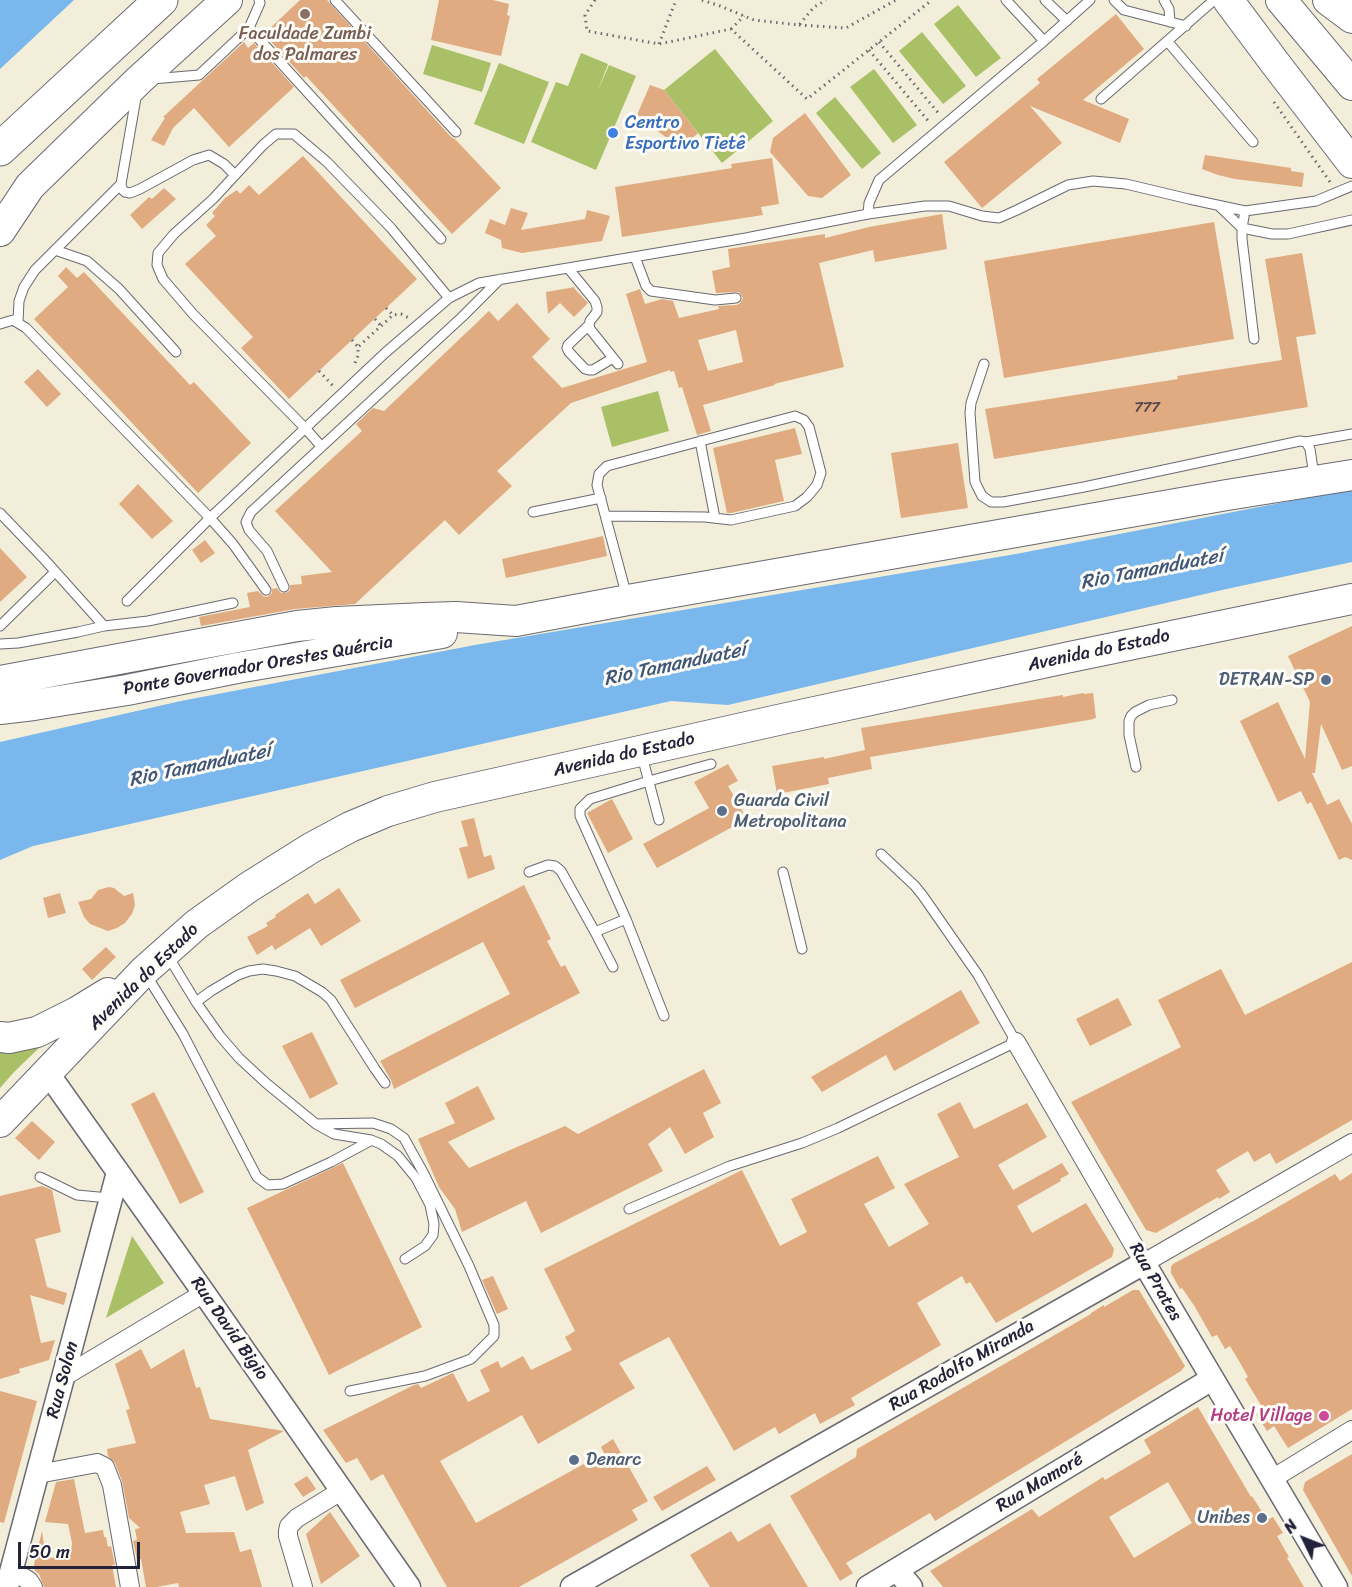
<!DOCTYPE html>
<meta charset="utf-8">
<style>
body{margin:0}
#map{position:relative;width:1352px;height:1587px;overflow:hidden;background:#f2eed9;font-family:Sriracha,sans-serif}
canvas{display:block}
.north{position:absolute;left:1274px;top:1509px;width:60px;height:60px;-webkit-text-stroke:4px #fdfcf7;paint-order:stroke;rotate:313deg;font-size:16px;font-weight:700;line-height:24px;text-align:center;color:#22223b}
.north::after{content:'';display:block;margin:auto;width:21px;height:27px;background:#22223b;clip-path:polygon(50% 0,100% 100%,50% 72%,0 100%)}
.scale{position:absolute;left:18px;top:1542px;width:122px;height:27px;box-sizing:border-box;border:3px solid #22223b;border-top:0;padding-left:8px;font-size:18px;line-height:21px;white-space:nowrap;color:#22223b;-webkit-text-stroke:4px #fdfcf7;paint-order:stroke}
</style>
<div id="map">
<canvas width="1352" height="1587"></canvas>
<div class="north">N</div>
<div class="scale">50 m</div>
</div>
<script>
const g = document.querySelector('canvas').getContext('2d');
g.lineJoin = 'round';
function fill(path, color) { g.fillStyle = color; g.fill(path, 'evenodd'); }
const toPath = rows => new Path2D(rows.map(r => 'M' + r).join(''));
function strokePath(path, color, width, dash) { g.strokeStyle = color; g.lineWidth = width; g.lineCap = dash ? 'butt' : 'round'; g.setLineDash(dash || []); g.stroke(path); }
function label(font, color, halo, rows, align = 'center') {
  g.font = font + ' Sriracha,sans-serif'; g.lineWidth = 6; g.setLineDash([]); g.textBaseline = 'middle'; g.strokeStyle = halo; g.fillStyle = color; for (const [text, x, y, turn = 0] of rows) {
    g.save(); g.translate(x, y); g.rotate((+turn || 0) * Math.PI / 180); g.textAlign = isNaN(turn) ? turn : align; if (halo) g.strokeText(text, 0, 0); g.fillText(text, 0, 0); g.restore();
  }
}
const green = toPath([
 [958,5,1001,58,976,77,934,24],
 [922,32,966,86,943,104,899,51],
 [432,45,491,63,482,92,423,74],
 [715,49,773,121,722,163,664,90],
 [581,53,608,64,598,90,609,65,636,76,596,170,531,142,556,82,568,86],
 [499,63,549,82,524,144,474,124],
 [874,69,917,125,893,143,850,87],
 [835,97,881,153,862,169,816,113],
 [658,391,669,431,612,447,601,407],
 [39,1048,14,1072,0,1088,0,1049],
 [132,1236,164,1283,106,1318]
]);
const water = toPath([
 [0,0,74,0,0,69],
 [1352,489,1352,562,1222,590,728,705,671,701,33,846,0,860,0,742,181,701,475,645,1016,554]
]);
const building = toPath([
 [300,0,327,0,451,137,455,139,501,188,452,234,306,76,304,78,264,34],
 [439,0,493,0,509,4,507,15,510,16,501,56,431,40],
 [1116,14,1144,49,1083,100,1129,119,1120,143,1030,106,1062,143,982,208,944,162,1040,83,1037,79],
 [244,42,248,48,254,43,294,87,229,147,194,108,173,128,164,146,151,140,165,118,163,117],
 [650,85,664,90,698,133,681,149,637,115],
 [805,113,851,175,822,198,808,196,770,152,773,138],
 [1205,155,1291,168,1291,171,1304,173,1302,187,1235,179,1218,175,1202,169],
 [303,156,417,279,289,399,241,348,253,337,185,264,216,236,206,225,215,216,212,213,225,198,237,190,240,194,249,185,259,195],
 [772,158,779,204,761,207,763,215,622,237,615,187,732,168,731,164],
 [164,188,176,199,142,229,130,215,149,197,152,199],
 [511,208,528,213,521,230,585,219,587,210,610,216,602,241,522,253,502,248,501,240,485,233,490,219,505,225],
 [942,214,947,249,875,262,873,250,819,263,844,367,774,384,775,385,703,405,711,431,697,435,682,387,679,388,674,371,670,372,670,370,571,403,497,471,512,486,459,535,445,520,355,604,295,609,201,626,199,617,250,607,247,593,258,591,263,596,267,597,272,593,272,589,277,588,281,593,286,593,290,590,290,585,302,584,301,576,332,572,275,511,362,431,356,424,373,408,384,411,489,311,498,321,517,303,550,339,532,357,562,388,647,362,626,294,640,289,645,304,662,299,673,301,679,318,719,309,718,306,737,305,740,303,743,298,739,292,716,293,712,271,730,267,728,249,825,234,825,238,869,227],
 [736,330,743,362,708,371,698,340],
 [1214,222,1234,339,1004,378,984,261],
 [1302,253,1316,334,1296,337,1308,407,994,459,985,409,1178,379,1177,376,1282,360,1265,259],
 [66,267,77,278,84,272,190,385,194,382,251,443,198,493,34,319,68,287,58,276],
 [575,287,574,288,588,303,574,317,560,303,548,314,546,292],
 [38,369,61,394,47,407,24,382],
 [795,428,802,454,775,460,784,501,731,513,727,513,713,448],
 [958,443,968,508,901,518,891,453],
 [138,484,173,521,152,539,119,504],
 [603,536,607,556,506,578,502,559],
 [205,540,215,553,201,563,192,550],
 [0,548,27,577,0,602],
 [1352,626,1352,766,1342,770,1321,724,1315,773,1312,773,1327,805,1339,799,1352,824,1352,860,1345,857,1339,860,1311,802,1307,804,1301,791,1278,802,1240,721,1278,702,1305,759,1310,702,1288,656],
 [1083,693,1084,694,1093,693,1096,718,1094,718,1094,719,870,757,872,769,828,778,829,784,777,794,772,766,824,757,824,759,865,750,861,728,1063,695,1063,697],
 [728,764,738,781,728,786,747,819,657,868,643,844,709,808,694,782],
 [612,799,633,839,608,853,587,813],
 [474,818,484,857,491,855,495,869,468,879,459,848,468,846,461,821],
 [524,885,551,939,547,941,561,967,565,965,580,993,394,1089,391,1080,380,1061,510,994,483,942,355,1008,340,980],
 [109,887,114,888,124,896,133,893,135,905,132,914,125,923,117,928,108,931,90,924,84,917,78,902,91,899,98,890],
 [339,888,361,921,321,946,310,928,275,950,272,945,257,955,247,937,268,926,266,923,276,917,275,915,308,893,315,904],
 [60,893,66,913,48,918,43,898],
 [106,947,116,957,92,980,82,969],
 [1352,962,1352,1120,1276,1164,1270,1153,1254,1162,1248,1151,1216,1170,1230,1192,1219,1199,1218,1197,1156,1233,1146,1230,1071,1102,1181,1047,1158,1000,1221,969,1245,1015],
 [961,990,980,1023,894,1071,886,1055,822,1092,811,1077],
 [1118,998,1132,1025,1090,1046,1076,1019],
 [312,1032,338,1084,310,1099,282,1046],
 [704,1069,721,1103,703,1113,714,1137,685,1154,670,1127,648,1144,663,1171,541,1233,526,1201,462,1232,455,1209,439,1187,418,1139,455,1123,445,1103,478,1086,495,1119,448,1142,469,1168,565,1126,578,1134],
 [154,1092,204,1192,180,1204,131,1104],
 [960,1102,974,1129,1027,1103,1047,1137,998,1165,1013,1190,1062,1163,1069,1174,1060,1179,1061,1181,1017,1206,1032,1233,1086,1203,1114,1249,1112,1257,996,1323,970,1282,966,1284,962,1276,917,1303,941,1345,851,1398,855,1405,820,1424,815,1413,779,1434,775,1427,734,1451,669,1337,619,1363,635,1388,538,1444,522,1415,440,1461,476,1523,604,1453,601,1447,613,1439,648,1501,632,1510,638,1520,519,1587,447,1587,383,1474,371,1481,357,1458,346,1463,323,1430,414,1385,418,1384,421,1388,453,1373,468,1402,490,1391,480,1370,498,1361,501,1368,523,1356,531,1370,572,1350,565,1337,575,1331,544,1269,742,1170,780,1246,807,1232,791,1199,878,1156,895,1188,864,1204,889,1247,929,1224,904,1184,959,1157,937,1114],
 [32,1121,55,1142,39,1160,15,1138],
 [343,1163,422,1327,329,1375,247,1208],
 [1352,1173,1352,1409,1288,1448,1274,1426,1267,1431,1256,1414,1264,1410,1245,1379,1248,1377,1239,1361,1230,1346,1225,1349,1217,1335,1212,1337,1195,1307,1182,1288,1180,1289,1171,1273,1171,1267,1173,1264,1257,1219,1335,1174,1340,1181],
 [42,1186,52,1190,61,1232,35,1239,47,1287,67,1293,64,1305,30,1295,41,1343,55,1340,49,1360,19,1369,20,1373,0,1379,0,1196],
 [493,1276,508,1309,497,1314,482,1280],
 [1133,1290,1139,1290,1185,1366,1181,1371,935,1521,930,1513,846,1563,853,1573,840,1581,790,1496,856,1457,857,1449,1091,1314,1091,1313,1104,1305,1104,1307],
 [141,1349,151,1369,184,1349,196,1388,200,1387,210,1419,284,1431,248,1450,264,1503,246,1511,235,1476,204,1485,210,1504,180,1512,186,1533,234,1532,240,1552,251,1549,262,1587,179,1587,178,1583,157,1587,146,1587,141,1559,137,1560,133,1541,137,1540,135,1529,140,1528,129,1518,122,1481,115,1463,108,1456,107,1449,136,1443,126,1410,130,1409,115,1364],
 [0,1391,37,1401,4,1523,0,1522],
 [1198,1407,1251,1497,1252,1496,1267,1520,1273,1517,1283,1533,1277,1536,1289,1557,1287,1558,1304,1587,943,1587,930,1571,1032,1509,1039,1517,1103,1477,1105,1480,1151,1453,1144,1440],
 [1168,1482,1192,1523,1134,1558,1109,1517],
 [1352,1454,1352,1576,1303,1490,1305,1482],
 [707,1466,716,1480,662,1511,653,1497],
 [307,1476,316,1489,303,1497,294,1484],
 [74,1479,85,1533,103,1530,104,1537,106,1537,108,1547,111,1546,115,1565,112,1565,116,1587,44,1587,39,1574,35,1571,34,1564,42,1531,46,1559,71,1554,72,1543,68,1524,45,1522,56,1482],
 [330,1512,360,1556,321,1584,306,1534],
 [770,1523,808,1587,710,1587,690,1555,731,1531,738,1542]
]);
const path = toPath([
 [595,0,585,15,587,31,659,44,731,29,807,99,932,0],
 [702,0,720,6,754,20,799,25,814,7,826,0],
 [799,25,846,28,896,0],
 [731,29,744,16],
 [879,42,940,115],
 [659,44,676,0],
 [869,50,930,123],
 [1274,102,1330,182],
 [386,308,393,315],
 [375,319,381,326],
 [352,340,358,347],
 [355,363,358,356,358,347,393,315,401,314,409,318],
 [319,371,334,387]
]);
const service = toPath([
 [335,0,456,132],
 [1006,0,1044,41],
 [1045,0,1067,21],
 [1114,0,1124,10,1186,26],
 [1164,0,1169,9,1170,22],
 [249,28,441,239],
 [1168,42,1253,142],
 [152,79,199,75,249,28,260,3,259,0],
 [137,92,121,184,122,189,125,192,130,193,140,189,193,160,209,155,224,164,235,175],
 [1101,99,1214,0],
 [1219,206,1242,228,1272,234,1288,234,1352,220],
 [1245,211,1242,228,1242,239,1254,339],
 [868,214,869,203,879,180,1044,41,1090,0],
 [55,250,87,261,119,289,176,352],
 [635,257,646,286,651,291,715,300,736,298],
 [568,268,595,301,597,307,597,312,590,321,589,325,590,329,618,364],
 [18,322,19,301,24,287,35,270,121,184],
 [0,324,13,320,26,328,210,518,127,601],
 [589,325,568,345,567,348,569,352,585,369,589,370,593,370,613,358],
 [984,364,971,403,970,413,975,482,982,496,991,502,1003,502,1084,487,1300,441,1306,442,1310,449,1314,476],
 [700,441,715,518],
 [1306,442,1352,434],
 [321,446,305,428,193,314,163,279,157,265,158,253,174,234,213,199,263,145,276,134,294,134,327,162,391,228,449,298],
 [533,512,601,498],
 [0,513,44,559,104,626,148,621,233,603],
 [606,516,705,517,731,520,795,506,807,497,817,485,821,473,809,427,804,420,795,416,607,466,599,474,597,485,627,597],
 [284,587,267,551,249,530,246,522,251,512,462,317,500,279],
 [266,590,233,544,210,518,385,353,449,298,479,283,746,238,868,214,925,206,949,206,982,216,999,218,1017,210,1068,185,1093,181,1126,184,1189,199,1245,211,1316,201,1352,186],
 [0,626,55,572],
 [0,644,18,643,78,632,104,626],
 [642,756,659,820],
 [1136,767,1129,735,1129,721,1131,716,1135,712,1149,705,1172,700],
 [529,872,548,865,555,866,561,871,595,932],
 [783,872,802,949],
 [168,956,196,1002,220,1036,239,1058,266,1083,316,1124,334,1134,371,1140,381,1144,398,1156,416,1178,430,1205,434,1224,433,1235,425,1246,405,1259],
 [613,967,595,932,626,919],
 [147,976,183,1034,257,1177,268,1185,283,1184,331,1162,370,1141],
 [196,1002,211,991,238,975,249,971,263,969,276,971,295,976,322,992,331,1000,375,1069,385,1083],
 [664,1016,626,919,580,816,580,809,590,799,649,781,711,764],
 [316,1124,373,1123,391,1129,404,1138,424,1174,469,1266,494,1325,494,1336,471,1359,425,1376,350,1391],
 [40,1177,77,1195,109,1198],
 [629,1209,730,1166,802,1143,838,1128,1016,1042,978,975,923,896,915,886,881,854]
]);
const minor = toPath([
 [1016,1042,1144,1263,1352,1143],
 [65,1376,204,1293],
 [38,1474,97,1463,105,1467,112,1485,130,1587],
 [1272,1479,1352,1430],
 [12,1570,29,1581,33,1587],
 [303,1587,288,1536,288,1531,289,1526,297,1518,341,1491]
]);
const tertiary = toPath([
 [47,1072,204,1293,409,1587],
 [897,1570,911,1587],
 [7,1587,118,1172],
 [572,1587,1144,1263,1336,1587],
 [868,1587,1212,1379]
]);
const trunk = toPath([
 [1228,0,1275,63,1352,163],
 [1281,0,1352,85],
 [1328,0,1352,18],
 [0,231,30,186,139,80,227,0],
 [0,681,297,626,337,622,425,618,456,617,516,621,628,600,1227,495,1352,475],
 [0,709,34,705,127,690,237,668,442,633],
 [0,1037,9,1038,37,1032,77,1012,108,993],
 [0,1122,144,971,197,924,249,887,311,848,350,827,388,811,435,797,787,718,1070,657,1352,599]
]);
const motorway = toPath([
 [0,149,161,0]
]);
const markers = [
 [305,14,6,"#8d6e63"],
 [613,133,6,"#3f7fe0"],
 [1326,680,6,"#5c6f8a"],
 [722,811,6,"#5c6f8a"],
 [1324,1416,6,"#d1479c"],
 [574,1460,6,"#5c6f8a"],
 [1262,1518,6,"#5c6f8a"]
];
const numberNames = [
 ["777",1147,408]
];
const educationNames = [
 ["Faculdade Zumbi",305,34],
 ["dos Palmares",305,55]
];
const shopNames = [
 ["Centro",625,123],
 ["Esportivo Tietê",625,144]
];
const streetNames = [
 ["Avenida do Estado",1099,651,-12],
 ["Ponte Governador Orestes Quércia",258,666,-10],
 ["Avenida do Estado",624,755,-13],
 ["Avenida do Estado",144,977,-44],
 ["Rua Prates",1155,1282,60],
 ["Rua David Bigio",229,1329,55],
 ["Rua Rodolfo Miranda",962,1366,-30],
 ["Rua Solon",63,1380,-75],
 ["Rua Mamoré",1040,1483,-31]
];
const serviceNames = [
 ["DETRAN-SP",1314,680],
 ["Guarda Civil",734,801,"left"],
 ["Metropolitana",734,822,"left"],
 ["Denarc",586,1460,"left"],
 ["Unibes",1250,1518]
];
const hotelNames = [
 ["Hotel Village",1312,1416]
];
const waterNames = [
 ["Rio Tamanduateí",1152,570,-11],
 ["Rio Tamanduateí",675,665,-12],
 ["Rio Tamanduateí",200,766,-12]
];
fill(green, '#a9c066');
fill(water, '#79b7ec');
fill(building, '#e0ab80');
strokePath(service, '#6b6972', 11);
strokePath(minor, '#6b6972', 20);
strokePath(tertiary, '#6b6972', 25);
strokePath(trunk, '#6b6972', 32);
strokePath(motorway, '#6b6972', 35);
strokePath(path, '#6b6972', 3, [1.5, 4.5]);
strokePath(service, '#fff', 9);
strokePath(minor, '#fff', 18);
strokePath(tertiary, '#fff', 22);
strokePath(trunk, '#fff', 30);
strokePath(motorway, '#fff', 33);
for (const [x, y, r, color] of markers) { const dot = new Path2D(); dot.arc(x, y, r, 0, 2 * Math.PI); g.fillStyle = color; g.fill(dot); strokePath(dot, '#fdfcf7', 2); }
label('15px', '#52444c', null, numberNames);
label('18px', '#785e54', '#fdfcf7', educationNames);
label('18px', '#366cbe', '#fdfcf7', shopNames, 'left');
label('18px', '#22223b', '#fdfcf7', streetNames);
label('18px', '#4e5e75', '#fdfcf7', serviceNames, 'right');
label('18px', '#b23c85', '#fdfcf7', hotelNames, 'right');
label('italic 20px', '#405679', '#fdfcf7', waterNames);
</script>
